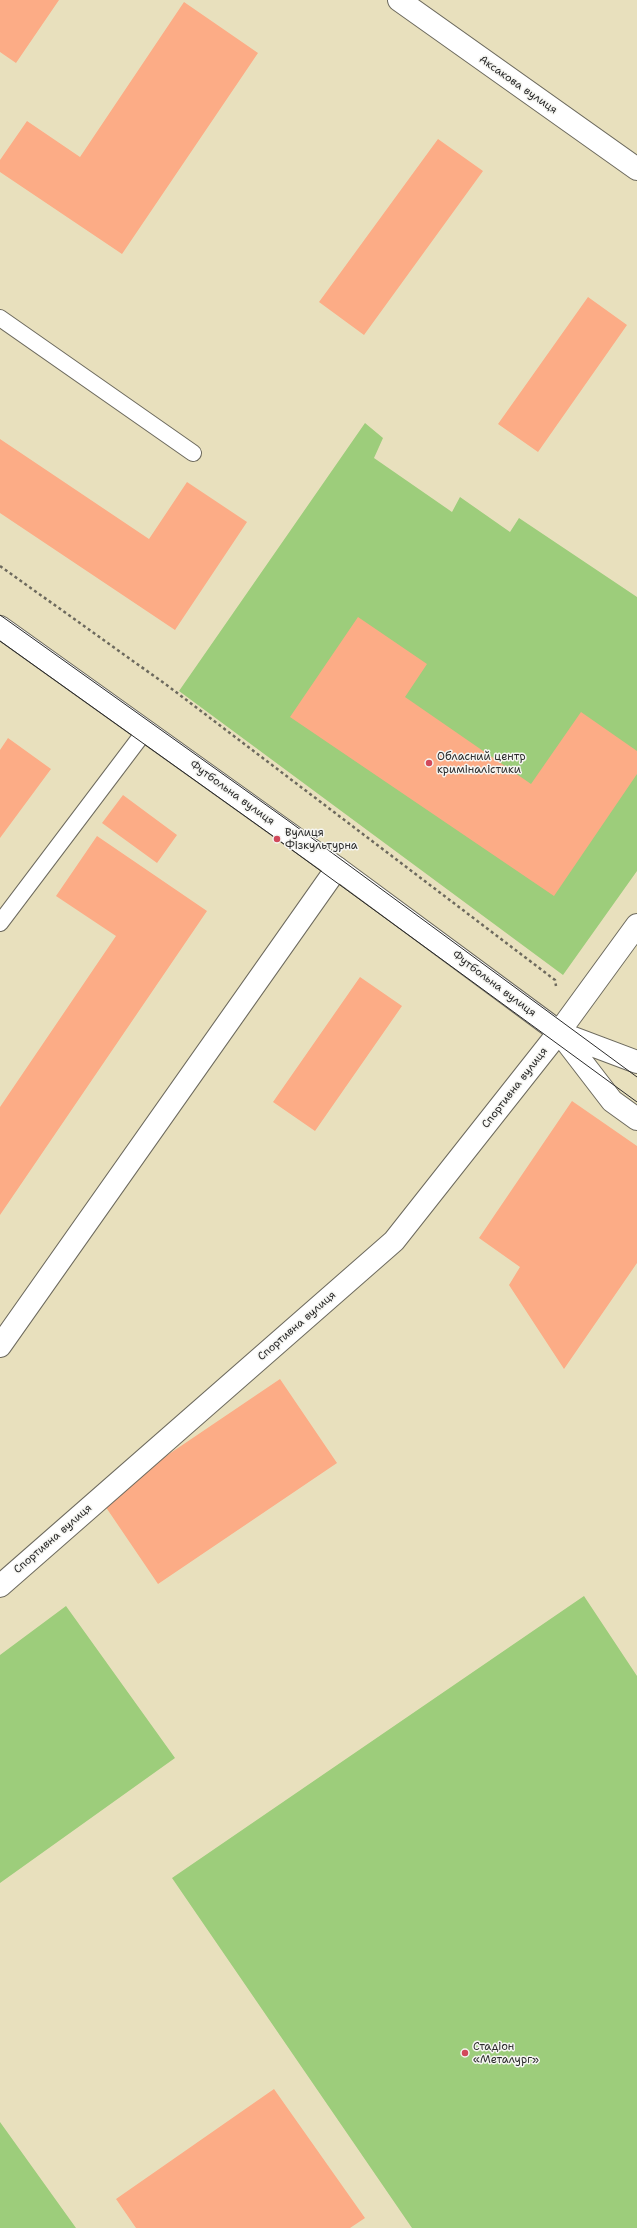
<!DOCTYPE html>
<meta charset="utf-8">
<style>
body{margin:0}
canvas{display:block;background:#e8e0bd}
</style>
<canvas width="637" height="2228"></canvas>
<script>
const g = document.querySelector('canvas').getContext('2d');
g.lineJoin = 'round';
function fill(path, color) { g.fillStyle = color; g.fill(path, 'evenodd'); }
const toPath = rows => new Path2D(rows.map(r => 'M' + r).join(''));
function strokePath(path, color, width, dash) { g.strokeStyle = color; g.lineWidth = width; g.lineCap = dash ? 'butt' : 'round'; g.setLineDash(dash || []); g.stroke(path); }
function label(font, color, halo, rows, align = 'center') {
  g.font = font + ' "Shantell Sans",sans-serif'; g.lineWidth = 3; g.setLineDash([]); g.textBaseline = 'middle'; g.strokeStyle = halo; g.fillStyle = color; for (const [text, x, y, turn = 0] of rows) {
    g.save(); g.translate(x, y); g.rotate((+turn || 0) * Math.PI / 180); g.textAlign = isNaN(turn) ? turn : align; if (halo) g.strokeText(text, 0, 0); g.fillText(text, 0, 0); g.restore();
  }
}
const green = toPath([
 [365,423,383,438,374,458,452,512,460,497,510,532,519,518,637,597,637,871,563,975,179,691],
 [584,1596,637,1676,637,2228,412,2228,172,1878],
 [66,1606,175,1758,0,1883,0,1655],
 [0,2122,76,2228,0,2228]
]);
const building = toPath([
 [0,0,59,0,16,63,0,52],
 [184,2,258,53,122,254,0,172,0,160,27,121,80,157],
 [438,139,483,171,364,335,319,302],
 [588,297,627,325,538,452,498,424],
 [0,439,149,539,187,482,247,522,175,630,0,513],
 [358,617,427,664,405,697,531,784,581,712,637,751,637,774,554,896,290,717],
 [8,738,51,769,0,838,0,750],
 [123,795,177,835,157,863,102,823],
 [97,836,207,911,0,1215,0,1107,116,936,56,896],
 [360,977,402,1006,315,1131,273,1102],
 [572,1101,637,1146,637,1263,564,1369,509,1285,520,1267,479,1238],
 [280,1379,337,1463,158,1584,101,1500],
 [274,2089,365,2218,350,2228,136,2228,116,2199]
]);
const path = toPath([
 [0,566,168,686,555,980,556,986]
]);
const service = toPath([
 [0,318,193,453],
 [0,923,145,731]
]);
const minor = toPath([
 [399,0,637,169],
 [559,1032,637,925],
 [559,1032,612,1101,637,1119],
 [560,1033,637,1062],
 [0,1346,337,868]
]);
const tertiary = toPath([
 [0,627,337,868,559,1032,394,1241,0,1586]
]);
const tram = toPath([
 [0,615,290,822,637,1077],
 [0,641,277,839,637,1102]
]);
const markers = [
 [429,763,4,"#d1495b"],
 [277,839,4,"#d1495b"],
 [465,2053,4,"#d1495b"]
];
const streetNames = [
 ["Аксакова вулиця",518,85,35],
 ["Футбольна вулиця",232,793,36],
 ["Футбольна вулиця",494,984,37],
 ["Спортивна вулиця",515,1088,-52],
 ["Спортивна вулиця",297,1326,-41],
 ["Спортивна вулиця",53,1539,-41]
];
const poiNames = [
 ["Обласний центр",437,757],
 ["криміналістики",437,770],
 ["Вулиця",285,833],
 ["Фізкультурна",285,846],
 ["Стадіон",473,2047],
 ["«Металург»",473,2060]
];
fill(green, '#9dcd7b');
fill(building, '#fcac86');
strokePath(service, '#6d6a5e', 18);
strokePath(minor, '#6d6a5e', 24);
strokePath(tertiary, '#6d6a5e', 24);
strokePath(path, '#6d6a5e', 2.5, [3, 3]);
strokePath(service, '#fff', 16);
strokePath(minor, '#fff', 22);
strokePath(tertiary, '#fff', 22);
strokePath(tram, '#2b2b2b', 1);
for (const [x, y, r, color] of markers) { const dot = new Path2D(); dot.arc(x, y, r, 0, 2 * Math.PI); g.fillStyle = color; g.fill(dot); strokePath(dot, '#f6f6f2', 1.5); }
label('11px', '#2b2b2b', '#f6f6f2', streetNames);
label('11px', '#2b2b2b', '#f6f6f2', poiNames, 'left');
</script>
